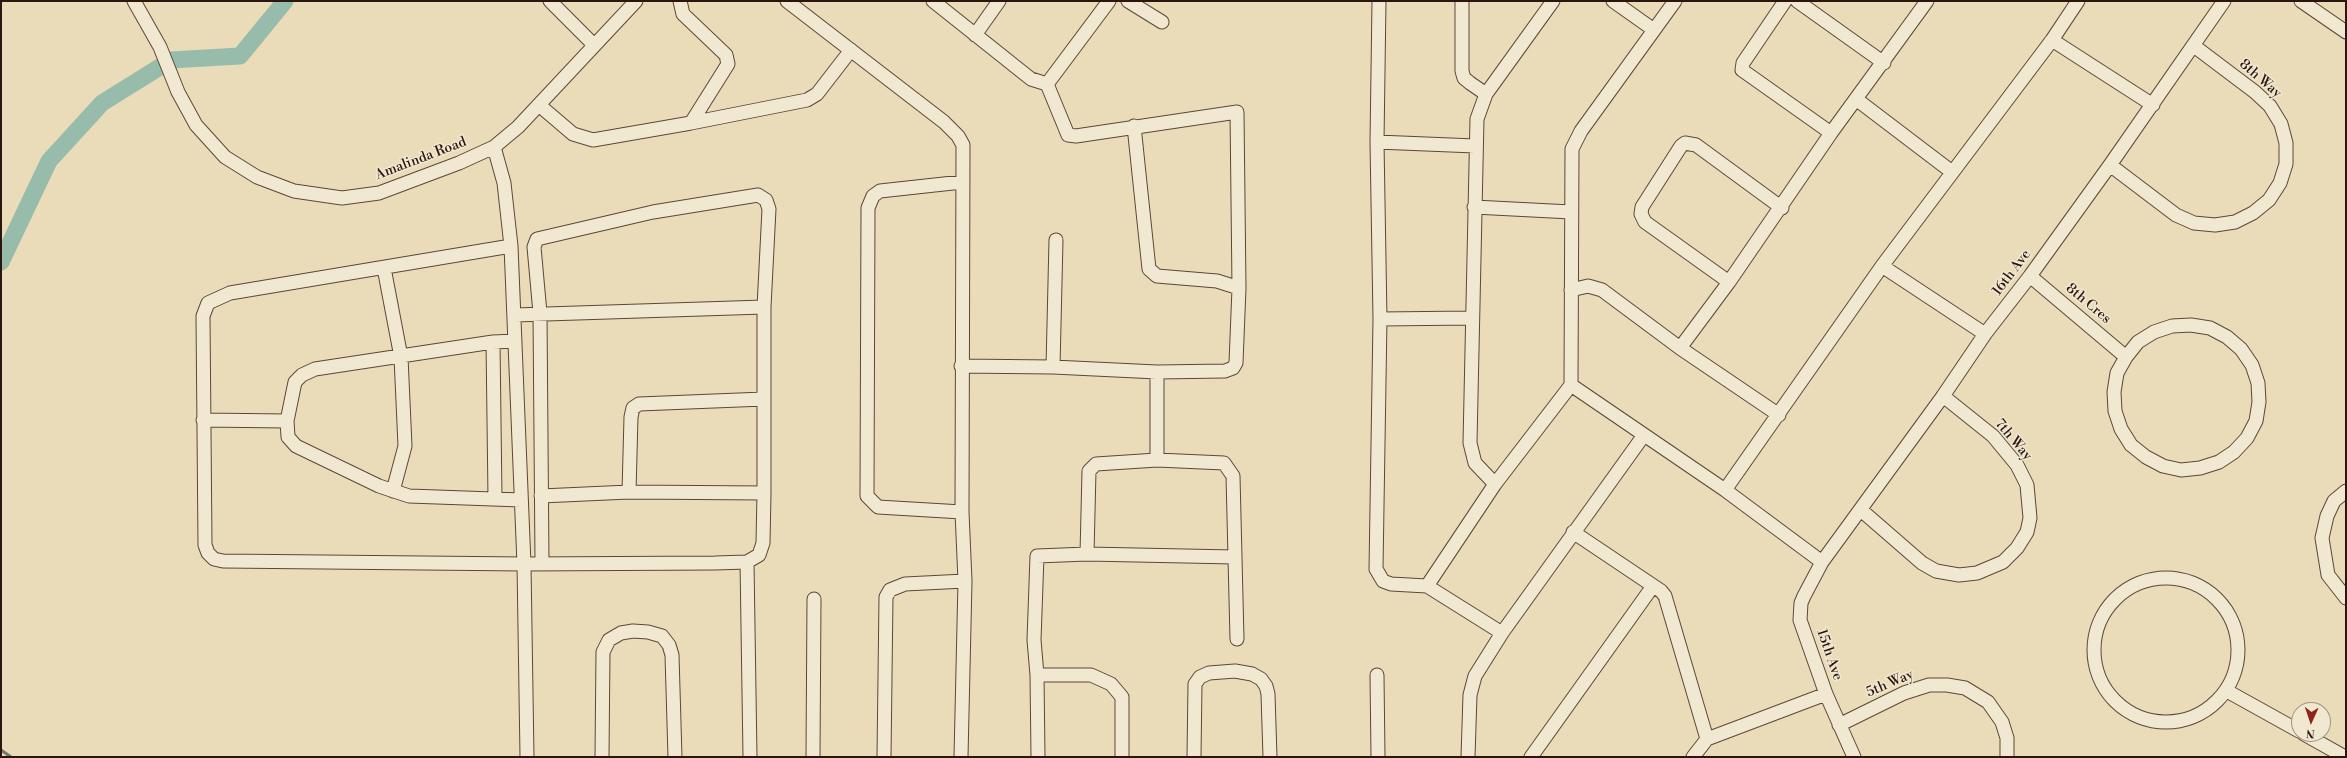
<!DOCTYPE html>
<style>
body{margin:0}
#map{position:relative;width:2347px;height:758px;overflow:hidden;background:#eadcb9;font-family:"Libre Bodoni",serif}
canvas{display:block}
.frame{position:absolute;inset:0;border:2px solid #2c150c;pointer-events:none}
.north{position:absolute;left:2291px;top:702px;width:40px;height:40px;box-sizing:border-box;background:#f1e8d2;border:1px solid #a29483;border-radius:50%;rotate:183deg;font-size:11px;font-weight:700;line-height:16px;text-align:center;color:#2c150c}
.north::after{content:'';display:block;margin:auto;width:14px;height:18px;background:#8f2418;clip-path:polygon(50% 0,100% 100%,50% 72%,0 100%)}
</style>
<div id="map">
<canvas width="2347" height="758"></canvas>
<div class="frame"></div>
<div class="north">N</div>
</div>
<script>
const g = document.querySelector('canvas').getContext('2d');
g.lineJoin = 'round';
const toPath = rows => new Path2D(rows.map(r => 'M' + r).join(''));
function strokePath(path, color, width, dash) { g.strokeStyle = color; g.lineWidth = width; g.lineCap = dash ? 'butt' : 'round'; g.setLineDash(dash || []); g.stroke(path); }
function label(font, color, halo, rows, align = 'center') {
  g.font = font + ' "Libre Bodoni",serif'; g.lineWidth = 3; g.setLineDash([]); g.textBaseline = 'middle'; g.strokeStyle = halo; g.fillStyle = color; for (const [text, x, y, turn = 0] of rows) {
    g.save(); g.translate(x, y); g.rotate((+turn || 0) * Math.PI / 180); g.textAlign = isNaN(turn) ? turn : align; if (halo) g.strokeText(text, 0, 0); g.fillText(text, 0, 0); g.restore();
  }
}
const stream = toPath([
 [1,750,11,757]
]);
const river = toPath([
 [1,262,49,161,102,103,171,60,240,56,285,1]
]);
const minor = toPath([
 [134,1,160,47,178,92,196,125,225,157,257,177,294,191,342,198,379,193,459,163,494,147,518,127,636,1],
 [550,1,593,44],
 [680,1,683,14,726,55,728,64,691,123],
 [787,1,944,122,958,136,963,145,962,512,965,581,961,757],
 [933,1,1031,79,1047,84,1109,1],
 [1128,1,1162,22],
 [1379,1,1377,142,1380,319,1376,569,1383,581,1391,584,1427,586,1495,484,1571,385,1572,149,1581,131,1675,1],
 [1462,1,1462,71,1464,78,1470,83,1486,94],
 [1613,1,1654,30],
 [1785,1,1743,63,1742,70,1831,133],
 [1797,1,1884,63],
 [2301,1,2346,32],
 [975,35,999,1],
 [2052,40,2153,105],
 [1856,99,1952,172],
 [539,105,573,134,593,140,691,123,807,100,817,94,851,50],
 [1134,126,1149,269,1157,276,1217,281,1239,288],
 [1377,142,1475,146],
 [494,147,504,183,511,246,524,564,527,757],
 [2110,165,2176,215,2194,223,2215,225,2235,222,2253,213,2269,200,2280,183,2286,164,2286,143,2281,124,2270,106,2255,92,2194,46],
 [1474,207,1571,212],
 [511,246,230,293,208,303,203,316,205,545,208,553,214,559,223,561,524,564,715,563,747,562,759,555,763,543,764,493,764,307,769,209,766,200,758,195,653,212,537,239,534,247,540,313,542,563],
 [1882,266,1985,334],
 [384,268,401,357,405,446,393,491],
 [2030,276,2126,357,2117,373,2114,392,2115,411,2121,429,2131,445,2146,457,2163,466,2181,470,2200,468,2219,462,2234,452,2247,438,2256,421,2259,402,2258,383,2252,365,2241,349,2227,337,2210,328,2191,325,2172,326,2154,332,2138,342,2126,357],
 [1729,282,1645,222,1641,214,1642,207,1681,146,1685,143,1696,145,1782,208],
 [1571,290,1588,286,1602,290,1680,348,1779,415],
 [515,315,764,307],
 [1380,319,1472,318],
 [515,341,493,342,315,369,302,375,295,382,287,421,288,437,296,446,379,486,409,496,521,500],
 [493,342,495,498],
 [1680,348,1729,282,1831,133,1927,1],
 [961,366,1053,367,1157,372,1225,371,1233,368,1236,363,1239,288,1237,112,1076,136,1068,135,1047,84],
 [1053,367,1056,240],
 [1157,372,1157,460],
 [1571,385,1725,490,1822,562],
 [203,420,287,421],
 [1495,484,1475,463,1470,443,1477,119,1486,94,1553,1],
 [1725,490,1882,266,2052,40,2078,1],
 [2346,491,2334,501,2327,516,2322,538,2328,575,2346,598],
 [629,492,631,417,633,408,639,404,764,399],
 [541,496,629,492,764,493],
 [1861,510,1922,563,1936,571,1959,575,1977,573,2003,562,2017,548,2027,532,2030,518,2027,485,2017,465,1993,436,1943,396],
 [962,512,878,507,867,496,868,208,873,196,880,191,962,182],
 [1573,532,1661,591,1665,596,1707,739],
 [1087,554,1089,471,1096,464,1157,460,1224,463,1233,476,1237,639],
 [747,562,750,757],
 '2094 650a72 72 0 1 1 144 0a72 72 0 1 1-144 0Z',
 [1427,586,1502,633],
 [1037,675,1034,640,1037,556,1087,554,1234,557],
 [1377,675,1378,757],
 [2227,691,2299,731],
 [1839,725,1904,693,1929,685,1947,685,1965,688,1988,702,2002,722,2007,738,2007,757],
 [2304,734,2345,757],
 [602,757,603,652,609,640,621,633,633,631,648,632,662,636,669,645,672,655,675,757],
 [813,757,814,599],
 [884,757,886,597,890,590,905,584,965,581],
 [1038,757,1037,675,1091,675,1111,684,1122,697,1122,757],
 [1194,757,1195,684,1200,677,1209,673,1235,671,1252,674,1261,679,1266,686,1268,694,1270,757],
 [1468,757,1470,695,1475,676,1502,633,1644,435],
 [1531,757,1653,586],
 [1693,757,1707,739,1826,694],
 [1854,757,1826,694,1800,620,1801,603,1804,596,1822,562,1943,396,1985,334,2030,276,2110,165,2224,1]
]);
const streetNames = [
 ["8th Way",2260,79,41],
 ["Amalinda Road",421,159,-21],
 ["16th Ave",2012,273,-53],
 ["8th Cres",2088,304,40],
 ["7th Way",2013,440,50],
 ["15th Ave",1829,655,71],
 ["5th Way",1890,684,-23]
];
strokePath(stream, '#6d796c', 3);
strokePath(river, '#98bcac', 17);
strokePath(minor, '#5c4737', 15);
strokePath(minor, '#f1e8d2', 13);
label('14px', '#2c150c', '#f1e8d2', streetNames);
</script>
